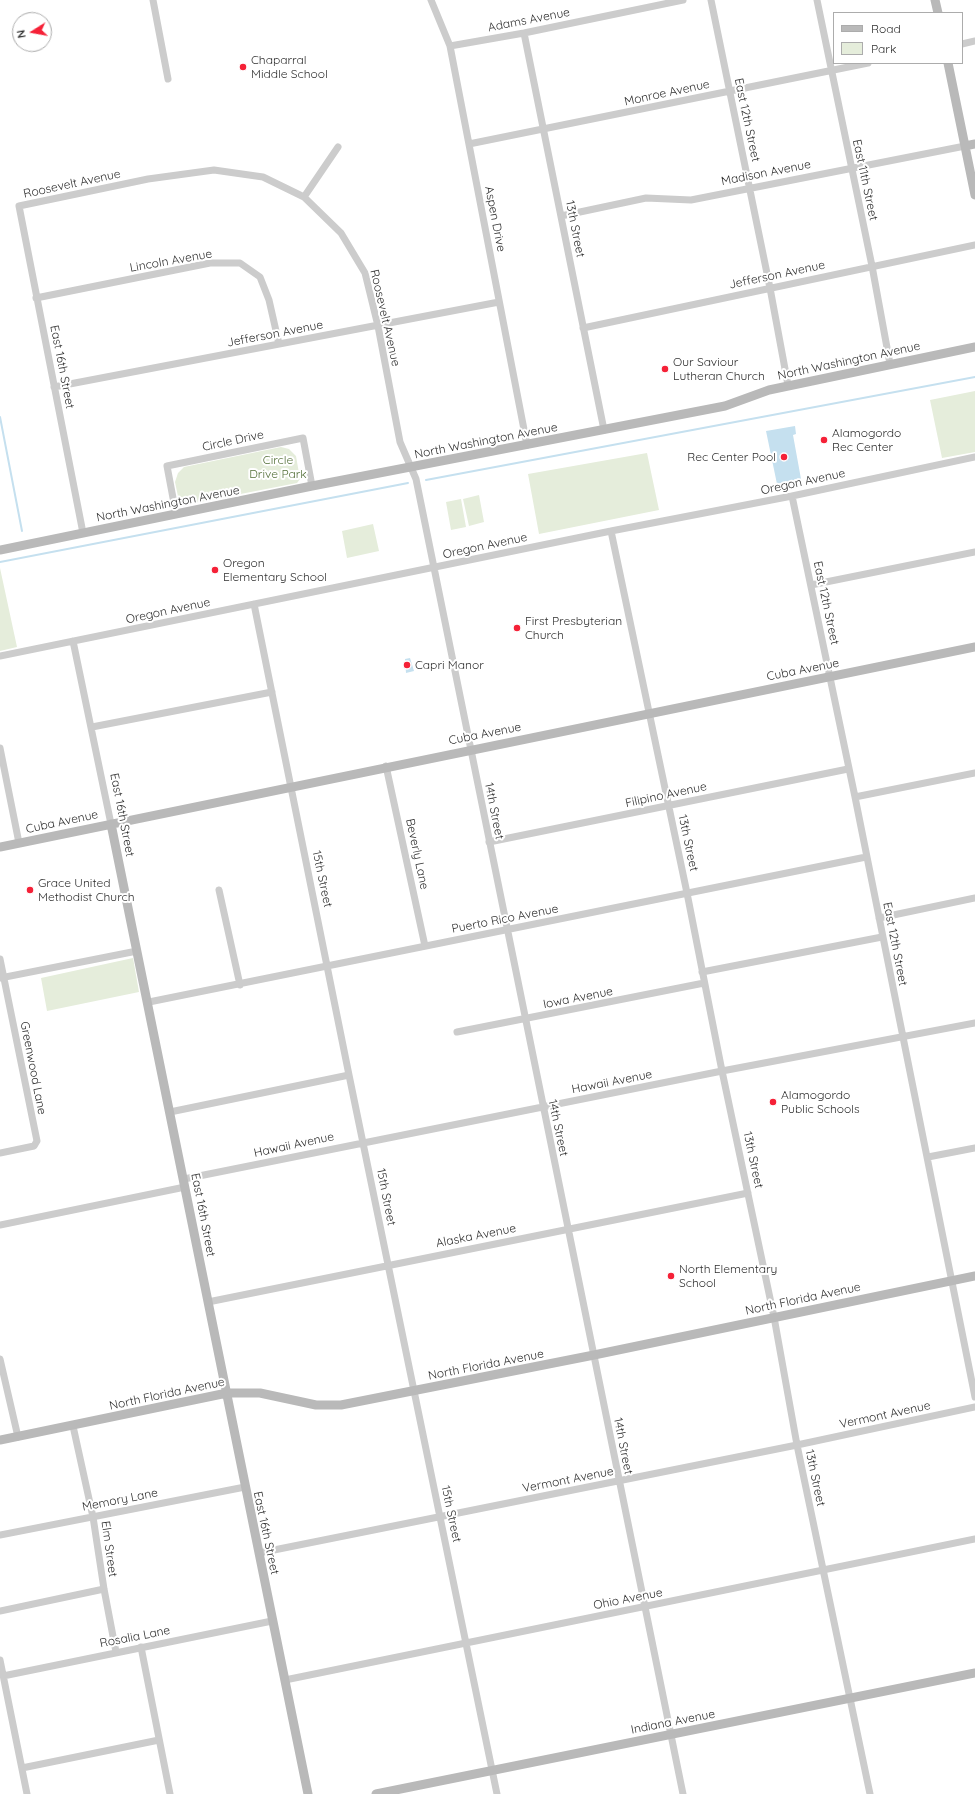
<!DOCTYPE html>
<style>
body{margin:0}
#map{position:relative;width:975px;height:1794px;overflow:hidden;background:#fff;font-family:Quicksand,sans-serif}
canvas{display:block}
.legend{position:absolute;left:833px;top:12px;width:130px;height:52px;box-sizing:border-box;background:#fff;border:1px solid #acacac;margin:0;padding:5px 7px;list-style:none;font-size:12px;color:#2f2f2f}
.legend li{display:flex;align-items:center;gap:8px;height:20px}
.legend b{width:20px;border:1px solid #acacac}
.north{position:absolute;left:12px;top:12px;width:40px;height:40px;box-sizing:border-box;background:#fff;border:1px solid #acacac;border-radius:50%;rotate:259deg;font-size:11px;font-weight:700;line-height:16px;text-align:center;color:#2f2f2f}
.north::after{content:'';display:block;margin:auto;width:14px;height:18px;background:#f52137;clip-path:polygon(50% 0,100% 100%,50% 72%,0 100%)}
</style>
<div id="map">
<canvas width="975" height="1794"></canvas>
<ul class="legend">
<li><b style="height:5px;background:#b9b9b9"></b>Road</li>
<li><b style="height:11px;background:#e5eddb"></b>Park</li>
</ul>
<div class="north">N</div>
</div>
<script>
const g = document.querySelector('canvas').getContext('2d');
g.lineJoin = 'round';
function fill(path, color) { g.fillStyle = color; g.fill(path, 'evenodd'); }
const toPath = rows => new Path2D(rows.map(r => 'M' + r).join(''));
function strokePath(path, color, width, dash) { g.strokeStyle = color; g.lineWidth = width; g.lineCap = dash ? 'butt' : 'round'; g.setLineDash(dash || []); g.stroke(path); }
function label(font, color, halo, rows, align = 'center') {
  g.font = font + ' Quicksand,sans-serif'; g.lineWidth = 4; g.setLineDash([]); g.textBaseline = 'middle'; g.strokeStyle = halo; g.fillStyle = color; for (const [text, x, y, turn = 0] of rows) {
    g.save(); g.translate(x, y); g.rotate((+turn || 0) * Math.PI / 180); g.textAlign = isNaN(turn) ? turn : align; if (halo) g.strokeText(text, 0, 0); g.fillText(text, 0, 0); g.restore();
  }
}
const green = toPath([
 [975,391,975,452,942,458,930,400],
 [281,447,289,449,296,456,300,479,297,483,184,505,179,501,175,482,178,473,184,467],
 [647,453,659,510,539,534,528,474],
 [479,495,484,522,469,526,463,499],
 [461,499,466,527,451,530,446,502],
 [373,524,379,551,347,558,342,531],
 [0,568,17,647,0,651],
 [133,958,139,992,47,1011,41,978]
]);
const water = toPath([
 [795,426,796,434,793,435,801,479,777,484,766,431],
 [410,658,414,671,406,673,405,659]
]);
const stream = toPath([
 [0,417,22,531],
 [426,480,975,377],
 [0,562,408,483]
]);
const street = toPath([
 [153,0,168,79],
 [431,0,450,46,527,445],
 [711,0,770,288,788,385],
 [817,0,872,266,890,364],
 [524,33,604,430],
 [962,44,975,41],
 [450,46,524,33,683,0],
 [469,144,868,63],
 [304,197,338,147],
 [561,216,646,198,691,200,965,146],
 [36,298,210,263,240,263,260,277,269,300,279,344],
 [583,328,975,245],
 [54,387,499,302],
 [792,496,855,797,975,1397],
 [176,514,167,466,303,438,312,486],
 [611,531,687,893,722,1071,774,1317,797,1445,870,1794],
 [83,533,19,206,148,179,214,170,263,177,304,197,341,233,365,273,378,326,400,442,416,479,683,1794],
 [811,585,975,552],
 [254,604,349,1075,497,1794],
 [73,641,111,824],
 [0,656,611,531,792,496,975,457],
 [92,727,272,692],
 [0,748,19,843],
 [386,766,425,946],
 [855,797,975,773],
 [489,842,848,769],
 [219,890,240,985],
 [879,918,975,898],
 [0,959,37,1141,34,1146,0,1153],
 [702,972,882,937],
 [0,978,137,951],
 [149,1002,866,857],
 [457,1032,704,983],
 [170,1112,349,1075],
 [928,1157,975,1148],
 [184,1179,722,1071,975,1023],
 [0,1225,185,1187],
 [208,1302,748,1193],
 [0,1359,18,1437],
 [73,1426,93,1517,104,1589,116,1652],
 [0,1535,245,1487],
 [259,1553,797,1445,975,1407],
 [0,1611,104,1589],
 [141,1647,170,1794],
 [0,1660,27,1794],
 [3,1676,272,1621],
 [285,1680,975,1539],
 [22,1768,159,1740]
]);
const secondary = toPath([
 [935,0,938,13],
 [948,63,975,195],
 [965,146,975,144],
 [0,550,312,486,725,406,769,390,975,347],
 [111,824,308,1794],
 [0,847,975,647],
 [0,1440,227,1393,260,1393,316,1405,341,1405,594,1355,975,1276],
 [376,1794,975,1673]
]);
const markers = [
 [243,67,4,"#f52137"],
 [665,369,4,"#f52137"],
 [824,440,4,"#f52137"],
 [784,457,4,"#f52137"],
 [215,570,4,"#f52137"],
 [517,628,4,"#f52137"],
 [407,665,4,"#f52137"],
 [30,890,4,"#f52137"],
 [773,1102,4,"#f52137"],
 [671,1276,4,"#f52137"]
];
const streetNames = [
 ["Adams Avenue",529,20,-11],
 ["Monroe Avenue",667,93,-12],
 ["East 12th Street",747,120,78],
 ["Madison Avenue",766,173,-11],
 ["East 11th Street",865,180,78],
 ["Roosevelt Avenue",72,184,-12],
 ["Aspen Drive",495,219,79],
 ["13th Street",575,229,79],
 ["Lincoln Avenue",171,261,-10],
 ["Jefferson Avenue",777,275,-12],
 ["Roosevelt Avenue",385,318,77],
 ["Jefferson Avenue",275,334,-11],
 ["North Washington Avenue",849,361,-12],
 ["East 16th Street",62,367,79],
 ["Circle Drive",233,441,-12],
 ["North Washington Avenue",486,441,-11],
 ["Oregon Avenue",803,482,-12],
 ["North Washington Avenue",168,504,-11],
 ["Oregon Avenue",485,546,-12],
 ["East 12th Street",826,603,78],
 ["Oregon Avenue",168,611,-12],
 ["Cuba Avenue",803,670,-11],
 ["Cuba Avenue",485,734,-11],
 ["Filipino Avenue",666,795,-12],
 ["14th Street",494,811,79],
 ["East 16th Street",122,815,79],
 ["Cuba Avenue",62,822,-12],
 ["13th Street",688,843,78],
 ["Beverly Lane",417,854,78],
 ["15th Street",322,879,78],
 ["Puerto Rico Avenue",505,919,-11],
 ["East 12th Street",895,944,79],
 ["Iowa Avenue",578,998,-11],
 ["Greenwood Lane",33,1068,79],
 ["Hawaii Avenue",612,1082,-11],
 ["14th Street",558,1128,78],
 ["Hawaii Avenue",294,1145,-12],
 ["13th Street",753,1160,78],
 ["15th Street",386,1197,79],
 ["East 16th Street",203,1215,79],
 ["Alaska Avenue",476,1236,-11],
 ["North Florida Avenue",803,1299,-12],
 ["North Florida Avenue",486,1365,-11],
 ["North Florida Avenue",167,1394,-12],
 ["Vermont Avenue",885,1415,-12],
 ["14th Street",623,1446,79],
 ["13th Street",815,1478,78],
 ["Vermont Avenue",568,1480,-11],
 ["Memory Lane",120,1500,-11],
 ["15th Street",451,1514,78],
 ["East 16th Street",266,1533,78],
 ["Elm Street",109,1549,82],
 ["Ohio Avenue",628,1599,-11],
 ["Rosalia Lane",135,1637,-11],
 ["Indiana Avenue",673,1722,-11]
];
const poiNames = [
 ["Chaparral",251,60],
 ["Middle School",251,74],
 ["Our Saviour",673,362],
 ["Lutheran Church",673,376],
 ["Alamogordo",832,433],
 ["Rec Center",832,447],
 ["Rec Center Pool",776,457,"right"],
 ["Oregon",223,563],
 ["Elementary School",223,577],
 ["First Presbyterian",525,621],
 ["Church",525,635],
 ["Capri Manor",415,665],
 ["Grace United",38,883],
 ["Methodist Church",38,897],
 ["Alamogordo",781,1095],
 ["Public Schools",781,1109],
 ["North Elementary",679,1269],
 ["School",679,1283]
];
const parkNames = [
 ["Circle",278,460],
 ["Drive Park",278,474]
];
fill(green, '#e5eddb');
fill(water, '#c5e0ef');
strokePath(stream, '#c5e0ef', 2);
strokePath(street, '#ccc', 7);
strokePath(secondary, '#b9b9b9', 9);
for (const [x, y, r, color] of markers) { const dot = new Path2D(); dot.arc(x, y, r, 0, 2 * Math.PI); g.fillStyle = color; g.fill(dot); strokePath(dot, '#fff', 1.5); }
label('12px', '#2f2f2f', '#fff', streetNames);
label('12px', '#2f2f2f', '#fff', poiNames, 'left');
label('12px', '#536f38', '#fff', parkNames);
</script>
